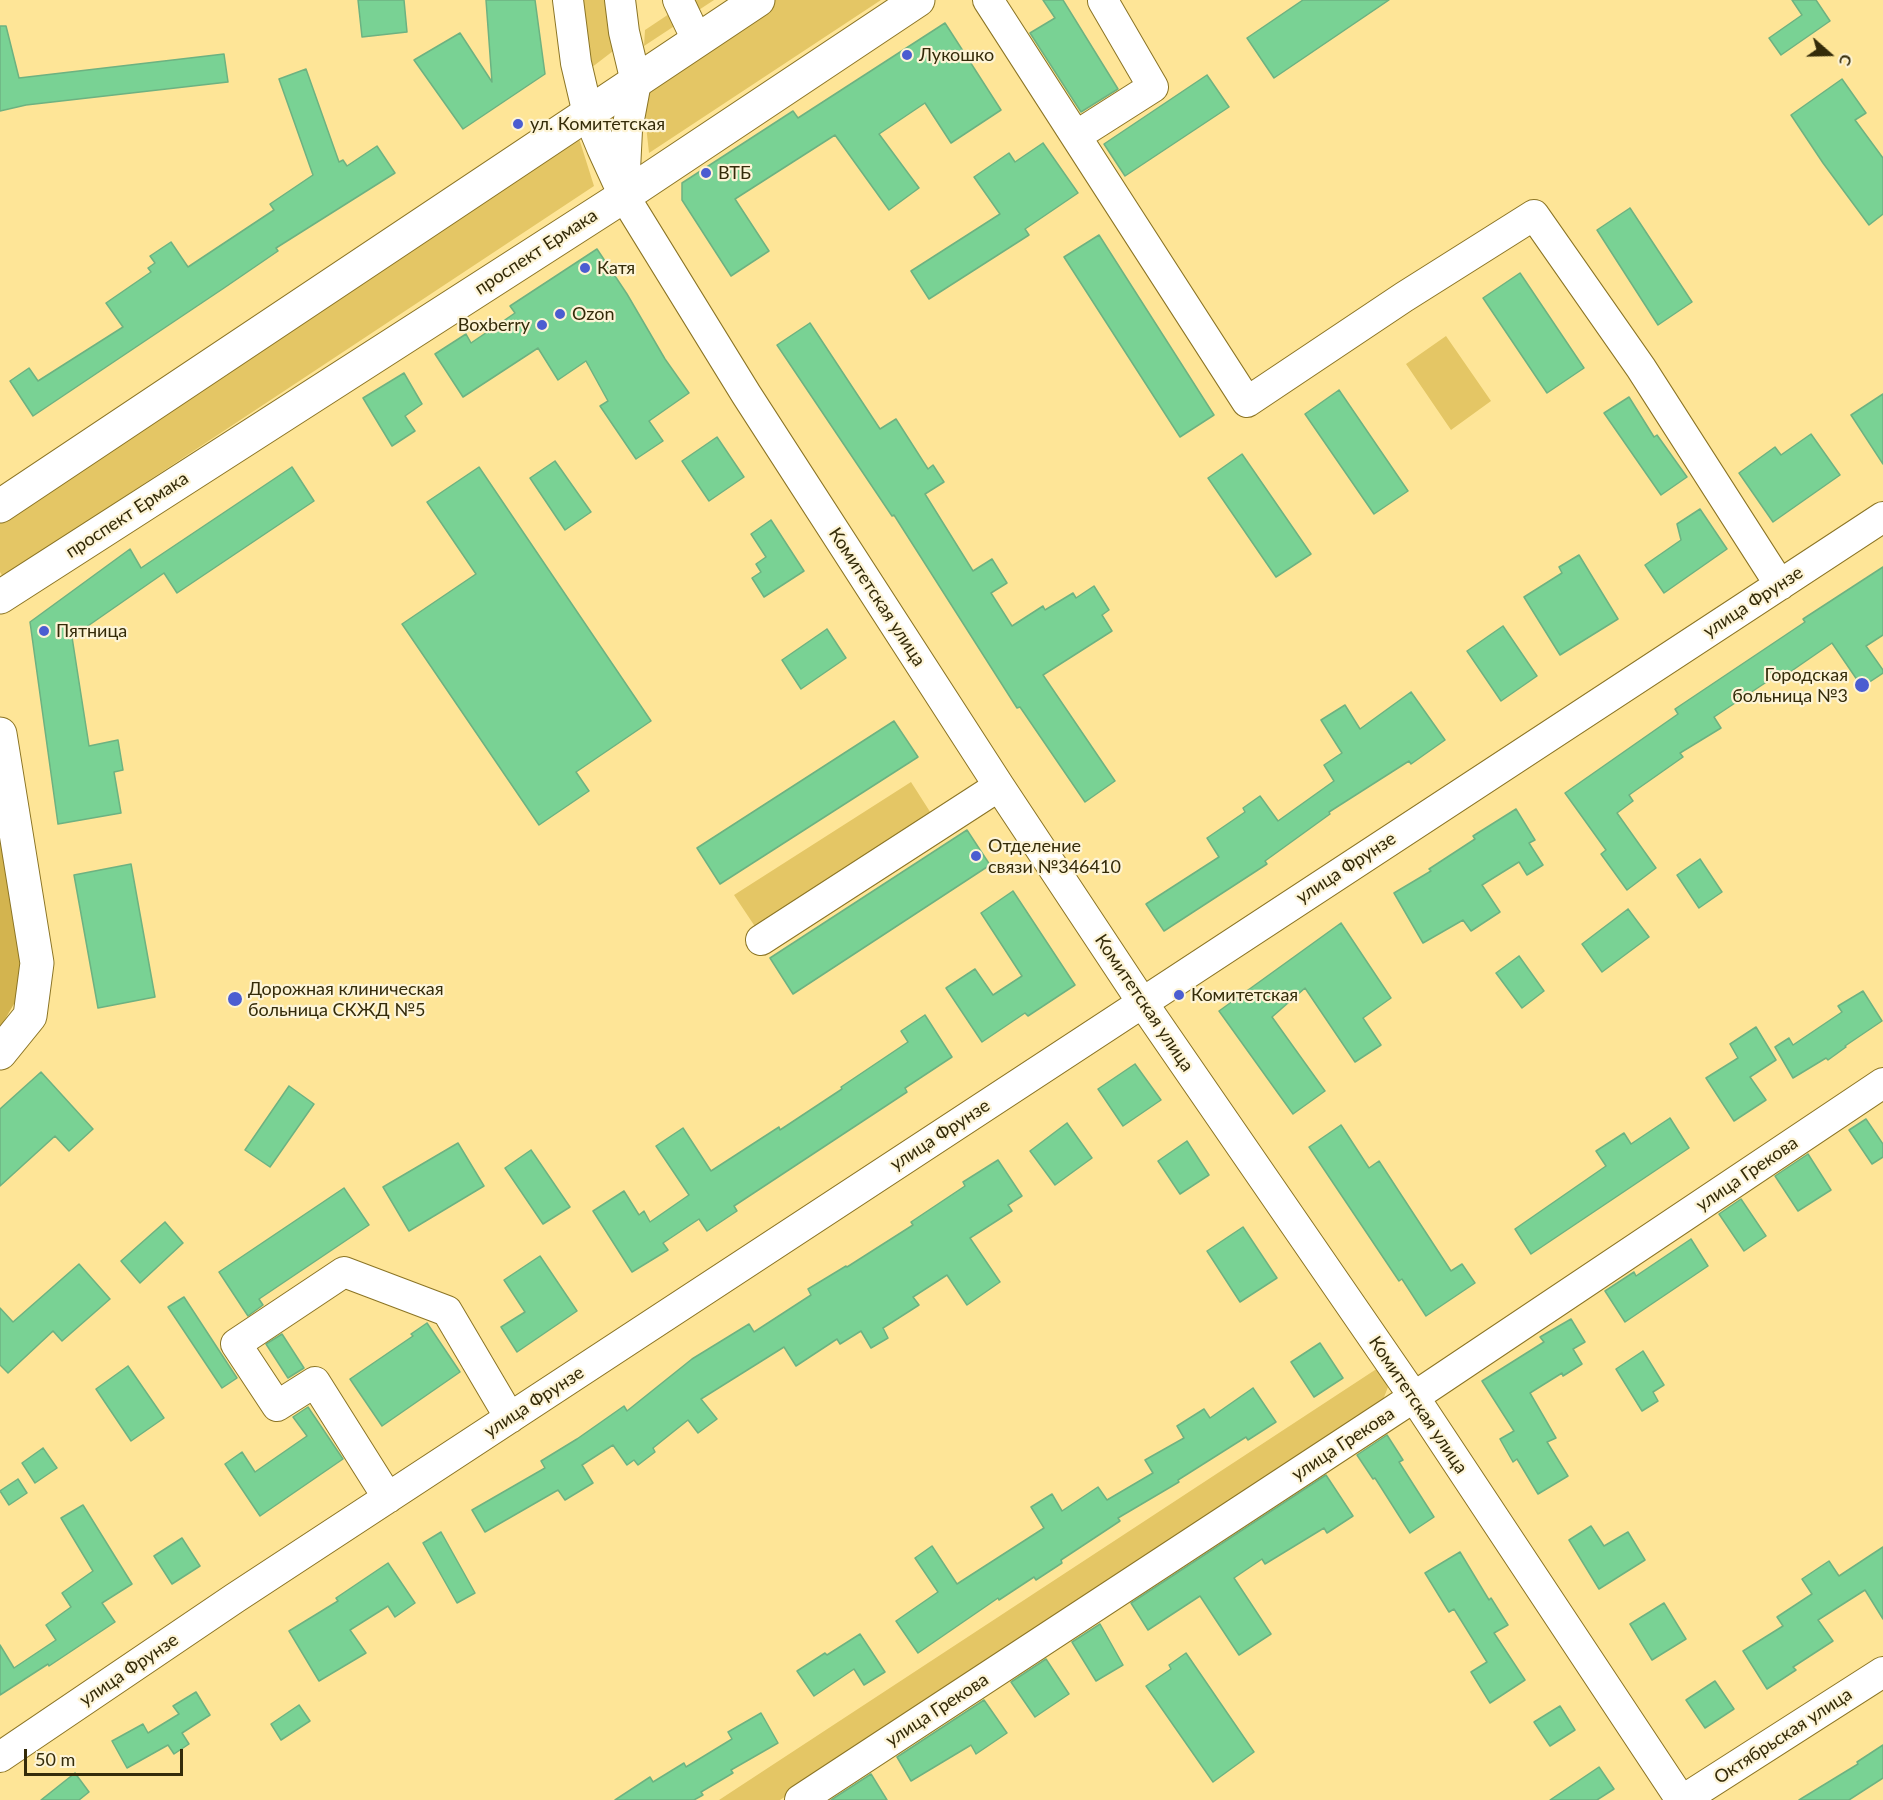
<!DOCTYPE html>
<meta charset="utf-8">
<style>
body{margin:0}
#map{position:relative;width:1883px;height:1800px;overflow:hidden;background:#fee597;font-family:Lato,sans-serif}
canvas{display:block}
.north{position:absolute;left:1799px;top:24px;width:60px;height:60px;-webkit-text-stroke:4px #fdf4d6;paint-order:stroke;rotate:110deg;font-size:16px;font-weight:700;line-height:24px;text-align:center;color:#342b09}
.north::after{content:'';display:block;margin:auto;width:21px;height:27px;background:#342b09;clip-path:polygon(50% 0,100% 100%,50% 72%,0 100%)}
.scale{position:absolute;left:24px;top:1749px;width:159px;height:27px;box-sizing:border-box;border:3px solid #342b09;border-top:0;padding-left:8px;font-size:18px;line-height:21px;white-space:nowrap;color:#342b09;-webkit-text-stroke:4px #fdf4d6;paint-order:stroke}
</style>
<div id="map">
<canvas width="1883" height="1800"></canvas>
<div class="north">С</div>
<div class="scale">50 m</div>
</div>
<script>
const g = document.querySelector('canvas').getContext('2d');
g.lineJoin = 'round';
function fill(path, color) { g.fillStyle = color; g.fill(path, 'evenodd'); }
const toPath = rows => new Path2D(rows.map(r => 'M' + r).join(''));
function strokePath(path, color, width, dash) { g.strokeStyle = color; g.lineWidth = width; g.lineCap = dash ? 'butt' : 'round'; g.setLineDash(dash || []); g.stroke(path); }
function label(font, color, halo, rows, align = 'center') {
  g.font = font + ' Lato,sans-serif'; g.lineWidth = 4.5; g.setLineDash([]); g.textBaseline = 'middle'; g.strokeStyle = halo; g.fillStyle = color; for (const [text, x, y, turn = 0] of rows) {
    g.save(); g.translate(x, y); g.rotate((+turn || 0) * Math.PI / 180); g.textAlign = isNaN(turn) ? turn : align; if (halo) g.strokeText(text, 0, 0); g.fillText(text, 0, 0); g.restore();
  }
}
const green = toPath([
 [578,0,611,0,617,48,587,71],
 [690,0,714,0,644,46,645,30],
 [760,0,881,0,649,153,641,79],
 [577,132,594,186,3,577,0,572,0,522],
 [1446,336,1491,401,1451,430,1406,364],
 [911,782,934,818,758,931,734,895],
 [1378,1368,1388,1387,1381,1405,780,1800,719,1800]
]);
const forest = toPath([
 [0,838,19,943,21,975,18,997,0,1028]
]);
const building = toPath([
 [358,0,404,0,407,32,362,37,358,0],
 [486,0,535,0,545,74,463,129,414,60,460,33,492,82,486,0],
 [1043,0,1063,0,1118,89,1081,112,1030,33,1055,18,1043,0],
 [1303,0,1389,0,1274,78,1247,38,1303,0],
 [1792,0,1816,0,1830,21,1781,55,1769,38,1802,15,1792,0],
 [945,23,1001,110,951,143,925,103,879,134,919,188,889,210,835,135,735,199,769,251,731,276,682,200,682,183,793,111,798,118,945,23],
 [0,26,6,26,19,78,224,54,228,82,26,105,0,111,0,26],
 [306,69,339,162,343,160,347,166,377,146,395,173,276,248,278,251,224,288,33,416,10,381,29,368,38,381,123,327,106,303,151,272,148,268,155,263,150,256,171,242,188,267,274,210,270,204,313,175,279,79,306,69],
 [1207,75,1229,107,1125,176,1104,144,1207,75],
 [1842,79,1866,113,1855,120,1883,158,1883,214,1869,225,1823,163,1791,115,1842,79],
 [1043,143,1078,193,1025,229,1029,235,929,299,911,271,1000,214,974,177,1009,153,1015,162,1043,143],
 [1630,208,1692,302,1658,325,1597,230,1630,208],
 [1099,235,1214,415,1180,437,1064,257,1099,235],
 [597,249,627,294,665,359,689,393,649,421,663,441,636,459,600,406,608,401,586,361,558,380,538,348,463,397,435,354,466,334,471,343,515,313,510,306,597,249],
 [1520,273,1584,368,1547,393,1483,298,1520,273],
 [810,323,880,429,896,419,928,469,933,465,944,482,925,494,973,571,992,559,1007,583,991,593,1012,626,1043,606,1045,610,1073,593,1076,598,1094,586,1109,610,1102,615,1112,631,1043,675,1115,781,1085,802,1020,707,1017,708,894,515,892,516,777,345,810,323],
 [404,373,422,404,405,416,415,431,392,446,363,398,404,373],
 [1339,390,1408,491,1374,514,1305,414,1339,390],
 [1883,394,1883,464,1851,415,1883,394],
 [1629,397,1654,437,1657,435,1687,477,1661,495,1604,413,1629,397],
 [1811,434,1840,475,1773,522,1739,473,1775,447,1781,455,1811,434],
 [717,437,744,477,709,501,682,461,717,437],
 [1242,454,1311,554,1276,577,1208,478,1242,454],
 [555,461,591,512,565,530,530,478,555,461],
 [292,467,314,501,177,593,164,573,72,637,89,746,118,740,123,770,114,772,121,813,58,824,30,622,130,549,141,568,292,467],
 [479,467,651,721,576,772,589,791,539,825,402,624,476,574,427,502,479,467],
 [1700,509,1727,549,1664,593,1645,565,1681,540,1677,524,1700,509],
 [771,520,804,571,764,597,752,578,761,572,756,564,766,557,751,534,771,520],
 [1579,555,1618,619,1560,655,1524,597,1562,573,1559,567,1579,555],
 [1883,567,1883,635,1866,646,1883,670,1883,673,1862,687,1832,643,1777,681,1774,677,1714,717,1721,728,1680,753,1683,757,1629,795,1633,801,1617,813,1656,868,1627,890,1601,854,1606,850,1565,793,1678,714,1675,709,1805,622,1803,619,1883,567],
 [1503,626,1537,676,1501,701,1467,651,1503,626],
 [827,629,846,658,801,689,782,660,827,629],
 [1411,692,1445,740,1411,764,1409,761,1329,812,1330,814,1265,861,1267,864,1164,931,1146,904,1219,857,1207,838,1245,812,1243,808,1260,796,1278,821,1334,781,1324,765,1342,753,1321,720,1345,705,1360,729,1411,692],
 [894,721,918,757,720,884,697,848,894,721],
 [1516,809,1535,840,1529,843,1543,865,1527,875,1519,862,1482,885,1500,912,1471,931,1463,920,1423,943,1394,893,1431,871,1429,869,1475,839,1473,836,1516,809],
 [967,830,990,865,793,994,770,958,967,830],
 [1700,859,1722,892,1699,908,1677,875,1700,859],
 [131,864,155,997,98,1008,74,875,131,864],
 [1013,891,1075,985,1028,1016,1025,1013,982,1042,946,988,975,969,993,995,1022,976,981,913,1013,891],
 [1628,909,1649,937,1602,972,1582,944,1628,909],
 [1341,923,1391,998,1363,1018,1381,1045,1355,1062,1305,988,1272,1017,1325,1091,1293,1114,1219,1011,1341,923],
 [1519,956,1544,991,1522,1008,1496,973,1519,956],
 [1863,991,1882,1021,1845,1046,1846,1047,1828,1060,1826,1058,1793,1078,1775,1047,1789,1038,1793,1045,1842,1012,1838,1006,1863,991],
 [925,1015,952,1057,905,1088,907,1092,734,1206,737,1211,707,1231,699,1219,663,1243,668,1250,632,1272,593,1211,624,1191,639,1215,644,1211,650,1222,689,1195,656,1146,683,1128,711,1171,779,1127,780,1130,842,1089,841,1087,908,1042,901,1031,925,1015],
 [1756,1027,1776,1060,1750,1077,1766,1100,1734,1121,1706,1078,1738,1058,1730,1044,1756,1027],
 [1135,1064,1161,1100,1123,1126,1098,1089,1135,1064],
 [41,1072,93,1129,69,1151,55,1136,0,1186,0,1109,41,1072],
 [289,1086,314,1104,270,1167,245,1150,289,1086],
 [1670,1118,1689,1148,1531,1254,1515,1229,1606,1166,1596,1151,1624,1133,1631,1144,1670,1118],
 [1866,1119,1883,1144,1883,1157,1872,1164,1849,1130,1866,1119],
 [1067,1123,1092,1158,1055,1185,1030,1151,1067,1123],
 [1341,1125,1369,1168,1379,1161,1451,1271,1462,1264,1475,1283,1426,1316,1402,1279,1399,1281,1309,1147,1341,1125],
 [1187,1141,1209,1175,1180,1194,1158,1161,1187,1141],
 [458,1143,484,1186,409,1231,383,1187,458,1143],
 [531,1150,570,1207,543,1224,505,1168,531,1150],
 [1808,1154,1831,1190,1798,1211,1775,1176,1808,1154],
 [998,1160,1022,1196,1008,1205,1012,1211,970,1238,1000,1282,967,1305,947,1275,913,1297,919,1305,883,1328,888,1338,871,1348,861,1331,840,1344,837,1339,796,1366,784,1347,701,1399,717,1419,698,1433,688,1420,653,1448,655,1452,638,1465,634,1460,627,1465,613,1445,582,1465,593,1483,565,1500,558,1490,485,1532,472,1510,545,1468,541,1461,577,1439,624,1406,627,1411,692,1359,749,1324,754,1332,811,1295,808,1289,846,1266,847,1267,913,1225,911,1222,965,1186,963,1182,998,1160],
 [344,1188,369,1225,259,1299,263,1305,248,1316,219,1272,344,1188],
 [1741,1199,1766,1236,1744,1251,1719,1214,1741,1199],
 [165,1222,183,1243,140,1283,121,1261,165,1222],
 [1243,1227,1277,1278,1240,1302,1207,1251,1243,1227],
 [1691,1239,1708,1266,1625,1322,1605,1291,1634,1272,1636,1276,1691,1239],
 [540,1256,577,1311,517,1352,501,1327,525,1312,504,1280,540,1256],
 [79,1264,110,1299,62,1341,53,1331,8,1373,0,1365,0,1308,13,1322,79,1264],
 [184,1297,237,1378,222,1388,168,1307,184,1297],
 [1571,1319,1585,1342,1573,1349,1582,1364,1563,1376,1562,1373,1530,1393,1556,1438,1547,1442,1568,1476,1538,1494,1517,1459,1513,1462,1500,1439,1514,1431,1482,1381,1544,1342,1540,1337,1571,1319],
 [427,1323,460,1372,382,1426,350,1379,413,1336,411,1334,427,1323],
 [282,1334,304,1368,288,1378,266,1344,282,1334],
 [1320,1343,1343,1378,1314,1397,1291,1362,1320,1343],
 [1643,1351,1664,1385,1653,1392,1658,1401,1642,1411,1616,1369,1643,1351],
 [128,1366,164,1418,131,1441,96,1389,128,1366],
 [1253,1388,1276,1422,1248,1440,1246,1437,1178,1480,1179,1482,1118,1518,1120,1521,1061,1560,1062,1563,1036,1580,1034,1577,999,1600,998,1598,918,1653,896,1621,938,1592,915,1558,932,1546,957,1584,1044,1528,1031,1507,1052,1494,1062,1511,1098,1487,1107,1500,1153,1473,1145,1460,1184,1438,1177,1426,1204,1409,1210,1418,1253,1388],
 [308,1407,343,1459,260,1516,225,1464,242,1452,255,1472,307,1436,293,1417,308,1407],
 [1387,1435,1403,1460,1399,1462,1434,1517,1410,1533,1375,1478,1373,1479,1357,1455,1387,1435],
 [43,1448,57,1468,35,1483,22,1463,43,1448],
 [1326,1475,1353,1516,1327,1533,1324,1528,1265,1564,1262,1559,1234,1578,1271,1634,1239,1655,1200,1596,1148,1630,1131,1603,1326,1475],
 [18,1479,27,1493,9,1505,0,1491,18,1479],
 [83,1505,132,1584,102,1603,115,1622,49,1666,48,1664,0,1695,0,1645,14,1668,56,1640,46,1625,71,1607,62,1593,93,1571,61,1518,83,1505],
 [1591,1526,1604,1546,1628,1532,1645,1560,1599,1589,1569,1540,1591,1526],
 [441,1532,475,1593,457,1603,423,1543,441,1532],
 [182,1538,200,1566,172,1584,154,1556,182,1538],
 [1883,1547,1883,1619,1865,1590,1818,1620,1833,1641,1793,1667,1796,1670,1767,1689,1743,1651,1783,1626,1777,1617,1812,1594,1802,1579,1829,1561,1839,1576,1883,1547],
 [1460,1552,1489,1600,1491,1598,1508,1625,1494,1633,1525,1680,1490,1703,1471,1672,1487,1662,1454,1609,1449,1612,1425,1573,1460,1552],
 [388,1563,415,1603,395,1617,388,1606,350,1630,366,1653,319,1681,289,1631,338,1601,336,1598,388,1563],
 [1664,1603,1686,1639,1652,1660,1630,1624,1664,1603],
 [1100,1624,1123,1665,1096,1681,1072,1642,1100,1624],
 [860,1634,885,1672,864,1685,854,1669,814,1696,797,1671,825,1653,827,1655,860,1634],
 [1186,1653,1254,1752,1213,1782,1146,1686,1171,1669,1169,1665,1186,1653],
 [1046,1659,1069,1694,1035,1717,1011,1682,1046,1659],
 [1715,1681,1734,1709,1705,1728,1686,1700,1715,1681],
 [196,1692,210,1715,182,1733,189,1744,174,1754,168,1745,127,1768,112,1741,143,1724,148,1733,179,1714,173,1706,196,1692],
 [984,1700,1007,1733,976,1754,971,1745,911,1781,897,1757,984,1700],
 [299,1705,310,1721,281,1740,271,1724,299,1705],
 [1560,1706,1575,1730,1550,1746,1534,1722,1560,1706],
 [761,1713,778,1743,731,1770,733,1773,701,1792,703,1795,694,1800,615,1800,650,1777,653,1782,684,1763,686,1767,732,1739,728,1732,761,1713],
 [1883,1745,1883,1778,1849,1800,1799,1800,1858,1764,1857,1762,1883,1745],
 [1599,1767,1614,1789,1597,1800,1550,1800,1599,1767],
 [75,1773,89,1792,79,1800,41,1800,75,1773],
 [871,1774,887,1800,831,1800,871,1774]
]);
const minor = toPath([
 [568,0,576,63,588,114,602,148,624,196,746,394,999,786,1142,1002,1414,1397,1681,1800],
 [620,0,624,32,636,82,627,130,624,190],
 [678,0,697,40],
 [988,0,1247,402,1404,297,1534,215,1641,368,1780,585],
 [1076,136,1153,87,1103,1,1105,0],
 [761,940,999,786],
 [388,1498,315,1382,277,1406,236,1344,344,1272,447,1311,510,1418],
 [0,1757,235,1598,1883,517],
 [800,1800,1414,1397,1883,1083],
 [1683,1800,1883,1672]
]);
const major = toPath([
 [0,506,758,0],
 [0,597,624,196,918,0],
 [0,734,37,963,30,1016,0,1053]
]);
const markers = [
 [907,55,6,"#4b5dd1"],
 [518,124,6,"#4b5dd1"],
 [706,173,6,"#4b5dd1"],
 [585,268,6,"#4b5dd1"],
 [560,314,6,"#4b5dd1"],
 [542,325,6,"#4b5dd1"],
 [44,631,6,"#4b5dd1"],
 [1862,685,8,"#4b5dd1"],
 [976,856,6,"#4b5dd1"],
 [1179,995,6,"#4b5dd1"],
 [235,999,8,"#4b5dd1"]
];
const poiNames = [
 ["Лукошко",919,55],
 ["ул. Комитетская",530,124],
 ["ВТБ",718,173],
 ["Катя",597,268],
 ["Ozon",572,314],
 ["Boxberry",530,325,"right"],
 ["Пятница",56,631],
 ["Городская",1848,675,"right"],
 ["больница №3",1848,696,"right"],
 ["Отделение",988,846],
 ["связи №346410",988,867],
 ["Дорожная клиническая",248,989],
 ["больница СКЖД №5",248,1010],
 ["Комитетская",1191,995]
];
const streetNames = [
 ["проспект Ермака",536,252,-33],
 ["проспект Ермака",127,515,-33],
 ["Комитетская улица",877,597,57],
 ["улица Фрунзе",1753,602,-33],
 ["улица Фрунзе",1346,868,-33],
 ["Комитетская улица",1144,1003,56],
 ["улица Фрунзе",940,1135,-33],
 ["улица Грекова",1747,1174,-34],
 ["улица Фрунзе",534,1402,-33],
 ["Комитетская улица",1418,1405,56],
 ["улица Грекова",1343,1444,-33],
 ["улица Фрунзе",129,1670,-34],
 ["улица Грекова",937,1710,-33],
 ["Октябрьская улица",1783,1736,-33]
];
fill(green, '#e4c665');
fill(forest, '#d3b44f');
fill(building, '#79d294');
strokePath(building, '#6db281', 1.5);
strokePath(minor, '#8b7424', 32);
strokePath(major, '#8b7424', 35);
strokePath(minor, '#fff', 30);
strokePath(major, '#fff', 33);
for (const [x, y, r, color] of markers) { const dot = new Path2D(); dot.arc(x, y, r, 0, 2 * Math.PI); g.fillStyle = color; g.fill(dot); strokePath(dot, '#fdf4d6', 2); }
label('18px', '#342b09', '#fdf4d6', poiNames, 'left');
label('18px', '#342b09', '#fdf4d6', streetNames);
</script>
